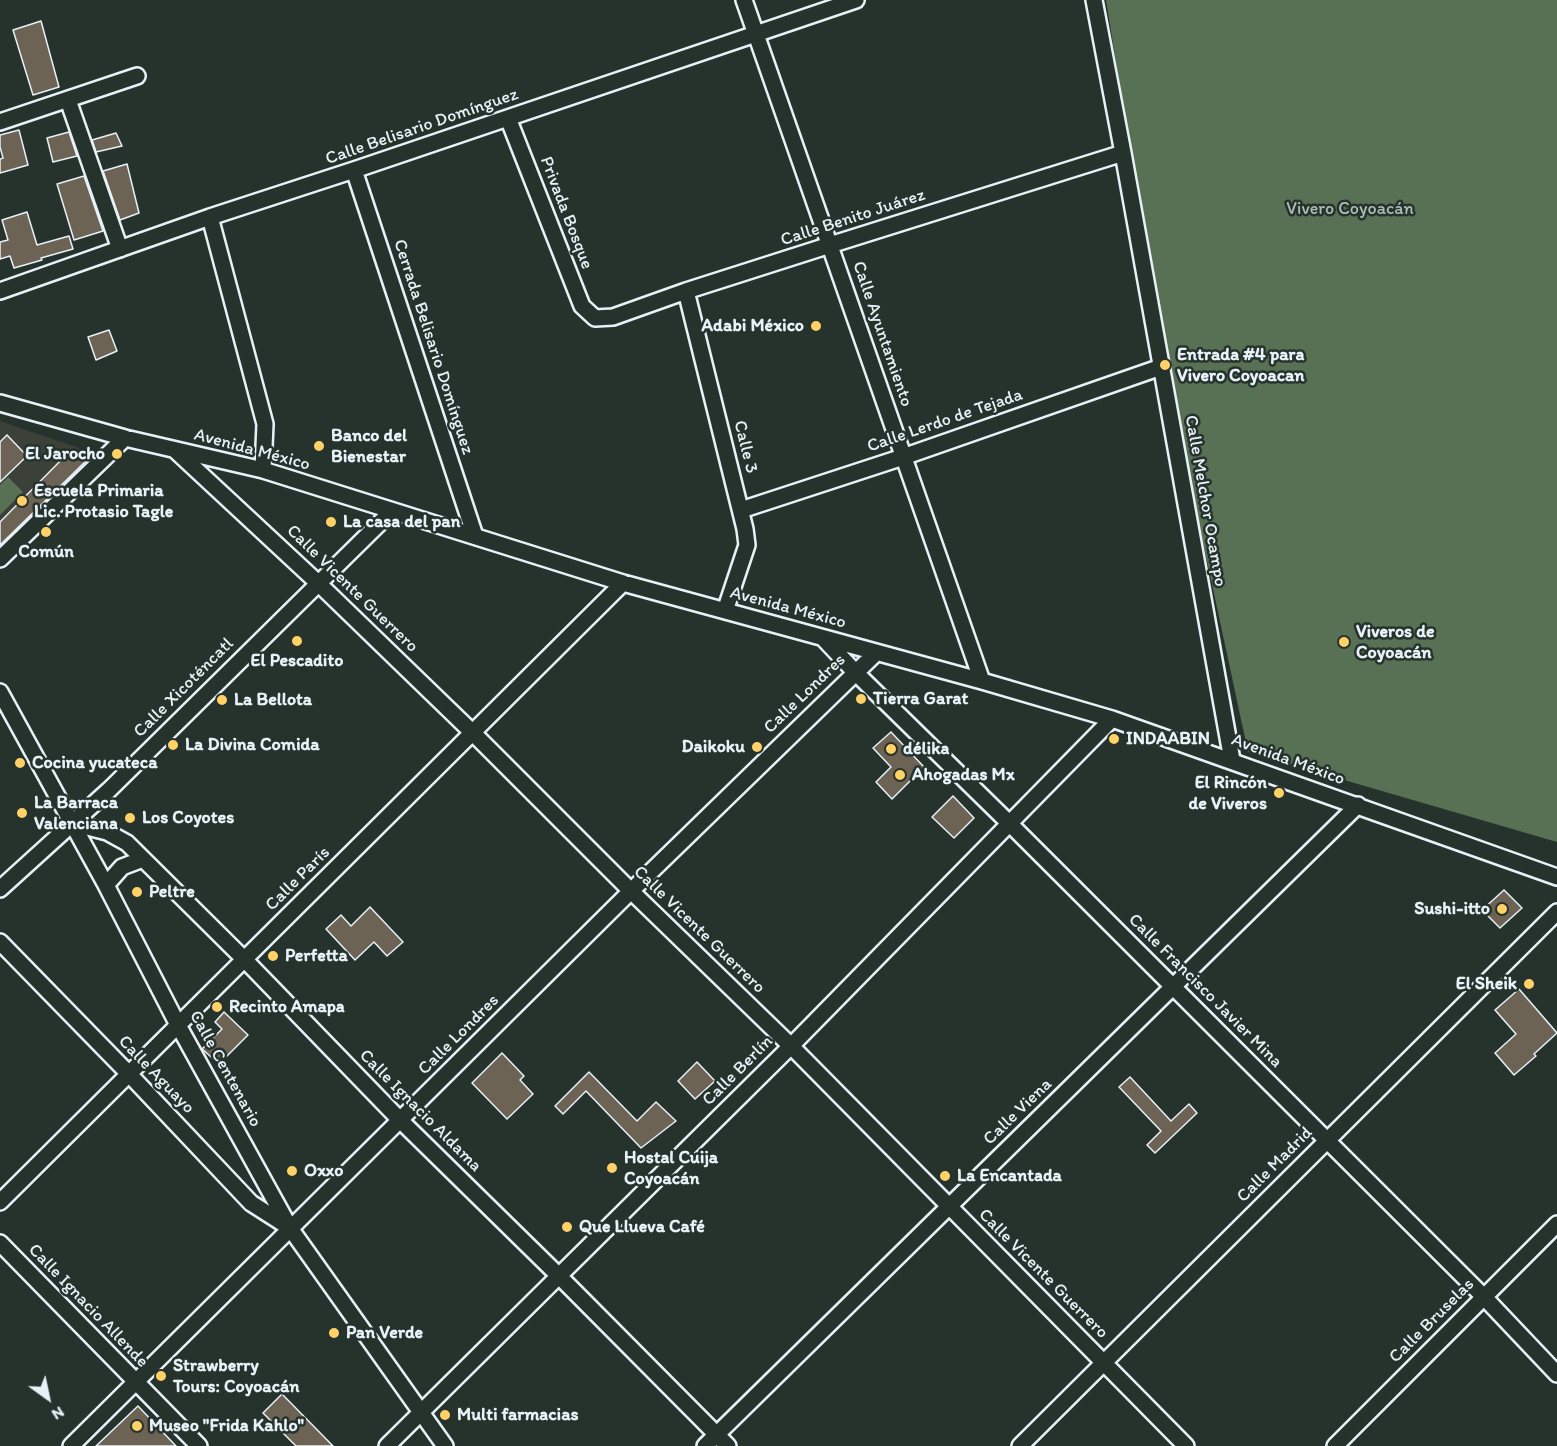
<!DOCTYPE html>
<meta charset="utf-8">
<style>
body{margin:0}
#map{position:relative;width:1557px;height:1446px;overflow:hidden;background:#26332d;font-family:Itim,sans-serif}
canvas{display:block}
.north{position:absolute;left:18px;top:1368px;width:60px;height:60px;-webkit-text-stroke:4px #26332d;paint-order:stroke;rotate:147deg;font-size:16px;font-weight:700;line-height:24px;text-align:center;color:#e8f1f8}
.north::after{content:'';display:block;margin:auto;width:21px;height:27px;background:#e8f1f8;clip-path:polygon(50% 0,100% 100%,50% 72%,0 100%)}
</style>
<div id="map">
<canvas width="1557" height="1446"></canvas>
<div class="north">N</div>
</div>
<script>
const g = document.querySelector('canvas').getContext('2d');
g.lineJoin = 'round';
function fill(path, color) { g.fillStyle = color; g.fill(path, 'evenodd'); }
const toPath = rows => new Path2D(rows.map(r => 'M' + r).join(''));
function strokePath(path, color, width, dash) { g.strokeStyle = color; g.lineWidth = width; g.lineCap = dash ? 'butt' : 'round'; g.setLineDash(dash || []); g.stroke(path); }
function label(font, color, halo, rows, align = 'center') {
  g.font = font + ' Itim,sans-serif'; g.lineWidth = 5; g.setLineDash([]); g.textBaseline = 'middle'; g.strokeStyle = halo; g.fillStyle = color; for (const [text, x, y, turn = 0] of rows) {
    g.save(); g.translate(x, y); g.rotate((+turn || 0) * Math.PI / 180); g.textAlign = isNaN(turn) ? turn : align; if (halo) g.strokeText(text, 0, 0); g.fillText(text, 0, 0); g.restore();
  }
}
const built = toPath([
 [0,421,93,453,0,545]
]);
const green = toPath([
 [1106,0,1557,0,1557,842,1248,752,1165,365],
 [8,477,23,492,0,515,0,485]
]);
const building = toPath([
 [41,21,59,87,33,95,13,30,41,21],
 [19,130,28,165,0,173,0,159,3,158,0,147,0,135,19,130],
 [69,132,77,156,53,162,47,138,69,132],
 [116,133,122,146,96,152,92,140,116,133],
 [127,164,139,213,120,220,103,171,127,164],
 [84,176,103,231,74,240,57,184,84,176],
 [27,212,37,245,69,236,73,249,41,258,42,260,14,268,10,256,0,259,0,242,8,240,2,220,27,212],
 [109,330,117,351,96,360,88,337,109,330],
 [7,435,27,456,0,482,0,442,7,435],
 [71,450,90,457,0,545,0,522,71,450],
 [891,732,924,767,892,799,876,782,891,767,873,748,891,732],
 [953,796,974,818,954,838,932,817,953,796],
 [1504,890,1522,908,1500,928,1482,910,1504,890],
 [370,907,403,942,387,956,374,942,355,960,326,929,341,915,351,926,370,907],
 [1519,989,1557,1033,1534,1054,1536,1056,1514,1075,1495,1053,1516,1034,1495,1010,1519,989],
 [224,1012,248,1035,219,1064,202,1049,222,1029,215,1022,224,1012],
 [502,1053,524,1076,520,1080,533,1094,507,1119,472,1083,502,1053],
 [697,1062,715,1081,695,1099,678,1081,697,1062],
 [589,1072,637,1121,656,1102,676,1121,641,1148,586,1091,563,1114,555,1106,589,1072],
 [1130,1077,1171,1121,1189,1104,1197,1113,1155,1153,1147,1145,1161,1131,1119,1087,1130,1077],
 [282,1394,333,1446,296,1446,263,1413,282,1394],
 [138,1406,176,1446,96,1446,138,1406]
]);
const minor = toPath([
 [744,0,982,681],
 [1094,0,1123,153,1232,760],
 [68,100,120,249],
 [508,118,582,306,595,318,613,317,686,291,830,245,1123,153],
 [0,122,137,76],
 [354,170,475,536],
 [210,217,265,424,263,470],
 [0,291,210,217,354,170,856,0],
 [686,291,745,529,747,545,725,611],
 [0,403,125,438,263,470,623,583,982,681,1112,719,1557,877],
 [176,451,318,583,473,733,631,891,791,1046,1186,1446],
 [741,510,903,457,1161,367],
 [0,559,125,438],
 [824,639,855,672,1009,823,1484,1297,1557,1374],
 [0,692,106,885,178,1025,290,1228,445,1446],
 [72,823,107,832,127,843,245,960,401,1121,559,1276,728,1446],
 [106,885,122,867,143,859],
 [0,889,109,790,392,511],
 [0,942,129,1074,251,1203,287,1226],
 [0,1202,623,583],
 [0,1243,199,1446],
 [71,1446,631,891,876,653],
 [387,1446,791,1046,1112,719],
 [705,1446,1358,805],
 [1020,1446,1557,912],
 [1335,1446,1557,1224]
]);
const markers = [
 [816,326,6,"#ffd166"],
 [1165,365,6,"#ffd166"],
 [319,446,6,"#ffd166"],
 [117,454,6,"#ffd166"],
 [22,501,6,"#ffd166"],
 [331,522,6,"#ffd166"],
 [46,532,6,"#ffd166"],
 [297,641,6,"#ffd166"],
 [1344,642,6,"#ffd166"],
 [861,699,6,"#ffd166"],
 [222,700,6,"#ffd166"],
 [1114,739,6,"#ffd166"],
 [173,745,6,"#ffd166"],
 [757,747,6,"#ffd166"],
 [891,749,6,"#ffd166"],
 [20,763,6,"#ffd166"],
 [900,775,6,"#ffd166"],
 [1279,793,6,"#ffd166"],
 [22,813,6,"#ffd166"],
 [130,818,6,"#ffd166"],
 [137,892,6,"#ffd166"],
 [1502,909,6,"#ffd166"],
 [273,956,6,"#ffd166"],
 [1529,984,6,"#ffd166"],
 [217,1007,6,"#ffd166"],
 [612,1168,6,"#ffd166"],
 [292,1171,6,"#ffd166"],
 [945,1176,6,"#ffd166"],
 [567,1227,6,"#ffd166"],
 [334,1333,6,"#ffd166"],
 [161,1376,6,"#ffd166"],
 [445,1415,6,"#ffd166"],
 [137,1426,6,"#ffd166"]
];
const streetNames = [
 ["Calle Belisario Domínguez",422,127,-19],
 ["Privada Bosque",566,213,69],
 ["Calle Benito Juárez",853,218,-18],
 ["Calle Ayuntamiento",882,334,71],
 ["Cerrada Belisario Domínguez",433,347,72],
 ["Calle Lerdo de Tejada",945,421,-19],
 ["Calle 3",745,447,76],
 ["Avenida México",252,450,15],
 ["Calle Melchor Ocampo",1205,501,80],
 ["Calle Vicente Guerrero",352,589,44],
 ["Avenida México",788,608,15],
 ["Calle Xicoténcatl",184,688,-45],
 ["Calle Londres",805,694,-44],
 ["Avenida México",1288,760,20],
 ["Calle París",298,879,-45],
 ["Calle Vicente Guerrero",699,930,44],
 ["Calle Francisco Javier Mina",1205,991,45],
 ["Calle Londres",459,1035,-45],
 ["Calle Centenario",225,1069,61],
 ["Calle Berlín",738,1071,-45],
 ["Calle Aguayo",156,1075,46],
 ["Calle Ignacio Aldama",420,1111,45],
 ["Calle Viena",1018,1112,-44],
 ["Calle Madrid",1275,1165,-45],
 ["Calle Vicente Guerrero",1043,1274,45],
 ["Calle Ignacio Allende",88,1306,46],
 ["Calle Bruselas",1432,1321,-45]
];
const parkNames = [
 ["Vivero Coyoacán",1350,209]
];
const poiNames = [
 ["Adabi México",804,326,"right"],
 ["Entrada #4 para",1177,355],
 ["Vivero Coyoacan",1177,376],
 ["Banco del",331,436],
 ["Bienestar",331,457],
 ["El Jarocho",105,454,"right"],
 ["Escuela Primaria",34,491],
 ["Lic. Protasio Tagle",34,512],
 ["La casa del pan",343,522],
 ["Común",46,552,"center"],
 ["Viveros de",1356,632],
 ["Coyoacán",1356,653],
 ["El Pescadito",297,661,"center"],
 ["Tierra Garat",873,699],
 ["La Bellota",234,700],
 ["INDAABIN",1126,739],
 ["La Divina Comida",185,745],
 ["Daikoku",745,747,"right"],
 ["délika",903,749],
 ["Cocina yucateca",32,763],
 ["Ahogadas Mx",912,775],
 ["El Rincón",1267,783,"right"],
 ["de Viveros",1267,804,"right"],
 ["La Barraca",34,803],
 ["Valenciana",34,824],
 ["Los Coyotes",142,818],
 ["Peltre",149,892],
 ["Sushi-itto",1490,909,"right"],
 ["Perfetta",285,956],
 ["El Sheik",1517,984,"right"],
 ["Recinto Amapa",229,1007],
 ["Hostal Cuija",624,1158],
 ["Coyoacán",624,1179],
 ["Oxxo",304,1171],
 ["La Encantada",957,1176],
 ["Que Llueva Café",579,1227],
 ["Pan Verde",346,1333],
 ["Strawberry",173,1366],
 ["Tours: Coyoacán",173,1387],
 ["Multi farmacias",457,1415],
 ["Museo \"Frida Kahlo\"",149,1426]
];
fill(built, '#3b4139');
fill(green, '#587054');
fill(building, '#6c6355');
strokePath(building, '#e8f1f8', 1.5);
strokePath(minor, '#e8f1f8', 20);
strokePath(minor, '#26332d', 15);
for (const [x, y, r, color] of markers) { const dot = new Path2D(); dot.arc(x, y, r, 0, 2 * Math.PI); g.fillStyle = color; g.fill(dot); strokePath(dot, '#26332d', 2); }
label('18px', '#e8f1f8', '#26332d', streetNames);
label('18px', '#aebdb6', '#26332d', parkNames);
label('bold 18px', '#e8f1f8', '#26332d', poiNames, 'left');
</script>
